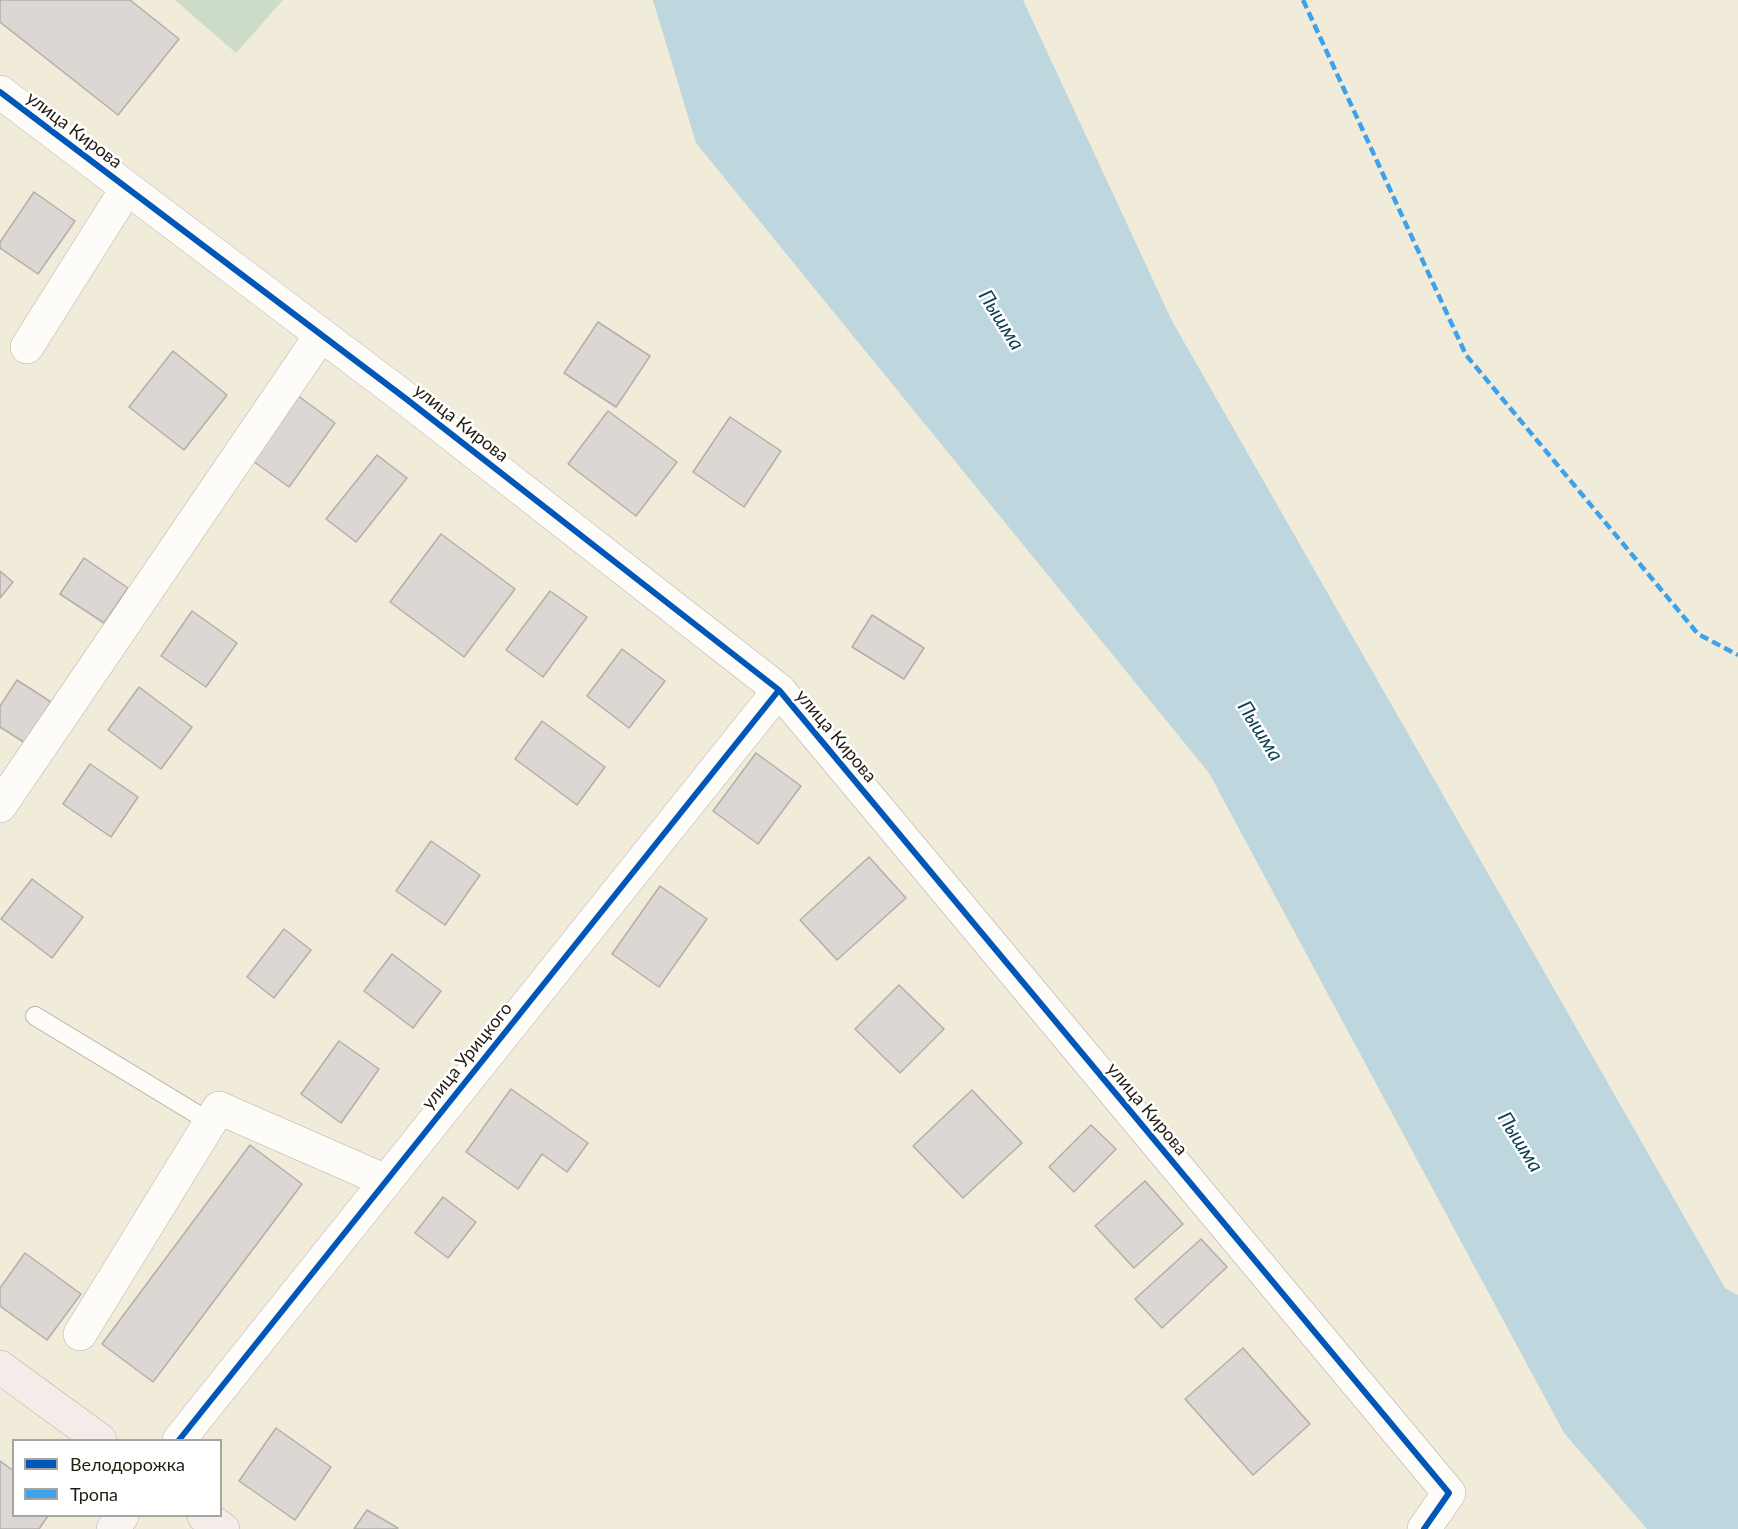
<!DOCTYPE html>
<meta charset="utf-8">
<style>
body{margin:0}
#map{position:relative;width:1738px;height:1529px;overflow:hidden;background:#f1ebda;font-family:Lato,sans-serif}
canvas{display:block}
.legend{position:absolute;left:12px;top:1439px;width:210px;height:78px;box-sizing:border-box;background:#fff;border:2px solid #a6a5a0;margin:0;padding:8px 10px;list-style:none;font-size:18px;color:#211d12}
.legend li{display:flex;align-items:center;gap:12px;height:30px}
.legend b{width:30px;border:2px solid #a6a5a0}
</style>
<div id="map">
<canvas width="1738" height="1529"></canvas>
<ul class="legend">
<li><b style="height:8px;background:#0057b8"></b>Велодорожка</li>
<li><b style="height:8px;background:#3ea2ea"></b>Тропа</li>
</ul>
</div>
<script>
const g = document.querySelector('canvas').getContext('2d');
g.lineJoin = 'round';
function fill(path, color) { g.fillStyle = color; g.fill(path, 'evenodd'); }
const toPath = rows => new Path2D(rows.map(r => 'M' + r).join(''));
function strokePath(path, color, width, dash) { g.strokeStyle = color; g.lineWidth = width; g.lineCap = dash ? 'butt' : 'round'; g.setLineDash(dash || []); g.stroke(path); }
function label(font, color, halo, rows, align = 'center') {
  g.font = font + ' Lato,sans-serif'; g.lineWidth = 5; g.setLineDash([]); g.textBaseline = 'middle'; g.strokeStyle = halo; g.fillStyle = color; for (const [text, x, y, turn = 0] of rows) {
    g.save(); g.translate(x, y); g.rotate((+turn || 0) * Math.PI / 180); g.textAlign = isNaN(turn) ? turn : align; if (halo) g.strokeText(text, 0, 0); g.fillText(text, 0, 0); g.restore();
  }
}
const green = toPath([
 [175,0,283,0,236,53]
]);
const water = toPath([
 [653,0,1023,0,1172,321,1725,1288,1738,1295,1738,1529,1647,1529,1564,1433,1209,773,696,143]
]);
const building = toPath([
 [0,0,130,0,179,39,118,115,0,22,0,0],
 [34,192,75,221,38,274,0,248,0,242,34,192],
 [598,322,650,356,616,407,564,373,598,322],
 [173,351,227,395,184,450,129,407,173,351],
 [297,395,335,423,289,487,250,459,297,395],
 [608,411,677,462,636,516,568,464,608,411],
 [730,417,781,451,744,507,693,472,730,417],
 [377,455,407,478,356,542,326,519,377,455],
 [441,534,515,589,464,657,390,602,441,534],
 [84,558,128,588,104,623,60,594,84,558],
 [0,571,13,582,0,598,0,571],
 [550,591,587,617,543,677,506,650,550,591],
 [192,611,237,643,206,687,161,656,192,611],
 [872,615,924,648,904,679,852,647,872,615],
 [622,649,665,681,629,728,587,696,622,649],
 [17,680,51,702,25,743,0,727,0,706,17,680],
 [139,687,192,727,161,769,108,730,139,687],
 [542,721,605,767,577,805,515,759,542,721],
 [756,753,801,786,758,844,713,811,756,753],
 [90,764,138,797,111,837,63,804,90,764],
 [431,841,480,875,445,925,396,891,431,841],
 [869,857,906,898,837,960,800,920,869,857],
 [32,879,83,917,52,958,1,919,32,879],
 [660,886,707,919,659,987,612,954,660,886],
 [284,929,311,950,274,998,247,977,284,929],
 [392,954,441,991,413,1028,364,991,392,954],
 [899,985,944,1029,900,1073,855,1029,899,985],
 [339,1041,379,1069,341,1123,301,1094,339,1041],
 [511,1089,588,1143,567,1172,542,1154,518,1189,466,1152,511,1089],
 [972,1090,1022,1143,963,1198,913,1146,972,1090],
 [1091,1125,1116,1149,1074,1192,1049,1167,1091,1125],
 [250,1145,302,1184,153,1382,102,1344,250,1145],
 [1145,1181,1183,1224,1134,1268,1095,1226,1145,1181],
 [443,1197,476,1222,448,1258,415,1233,443,1197],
 [1201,1239,1227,1267,1162,1328,1135,1299,1201,1239],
 [25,1253,81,1294,47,1340,0,1306,0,1288,25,1253],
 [1243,1348,1310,1424,1253,1475,1185,1399,1243,1348],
 [276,1428,331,1467,295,1520,239,1481,276,1428],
 [0,1461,14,1471,14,1516,48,1516,39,1529,0,1529,0,1461],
 [367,1510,398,1528,397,1529,354,1529,367,1510]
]);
const service = toPath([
 [35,1016,210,1122]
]);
const minor = toPath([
 [0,92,405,398,779,690,1449,1493,1424,1529],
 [27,347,127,188],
 [0,806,321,335],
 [80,1334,219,1108,386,1181],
 [179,1440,779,690]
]);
const secondary = toPath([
 [113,1529,122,1516]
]);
const primary = toPath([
 [0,1367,100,1440],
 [204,1516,223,1529]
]);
const quiet = toPath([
 [1303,0,1466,355,1698,634,1738,655]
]);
const cycleway = toPath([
 [0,92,405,398,779,690,1449,1493,1424,1529],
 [179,1440,779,690]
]);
const streetNames = [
 ["улица Кирова",74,130,37],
 ["улица Кирова",461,423,38],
 ["улица Кирова",836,736,50],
 ["улица Урицкого",467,1056,-51],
 ["улица Кирова",1147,1109,50]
];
const waterNames = [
 ["Пышма",1001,320,58],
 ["Пышма",1260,731,58],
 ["Пышма",1520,1142,58]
];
fill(green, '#ccdcc9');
fill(water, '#bed6dd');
fill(building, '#ddd7d4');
strokePath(building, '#b3aeab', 1.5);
strokePath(service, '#b6b1a4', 20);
strokePath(minor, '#b6b1a4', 34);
strokePath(secondary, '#b6b1a4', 34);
strokePath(primary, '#bdaea5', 34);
strokePath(service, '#fdfcf9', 18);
strokePath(minor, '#fdfcf9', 33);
strokePath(secondary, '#f9f4f1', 33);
strokePath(primary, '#f4ece8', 33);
strokePath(quiet, '#3ea2ea', 4.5, [9, 4.5]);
strokePath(cycleway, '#0057b8', 6);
label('18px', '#211d12', '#fff', streetNames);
label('italic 20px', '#0f4255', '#fff', waterNames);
</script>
